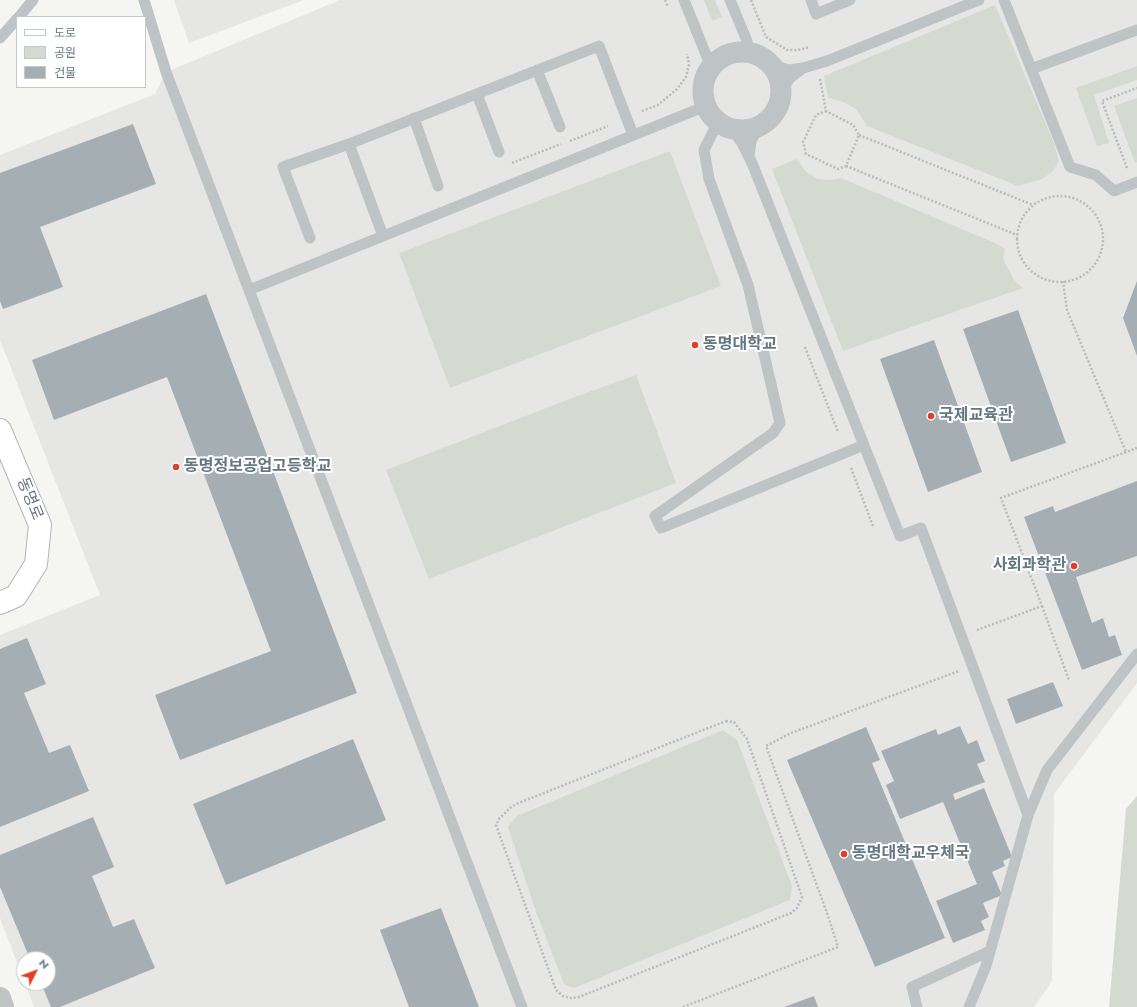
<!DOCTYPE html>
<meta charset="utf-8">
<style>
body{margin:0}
#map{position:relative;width:1137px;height:1007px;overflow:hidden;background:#f5f5f1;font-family:Jost,"Noto Sans KR",sans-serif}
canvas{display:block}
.legend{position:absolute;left:16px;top:16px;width:130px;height:72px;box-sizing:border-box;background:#fff;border:1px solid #c1c9cd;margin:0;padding:5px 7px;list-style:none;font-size:12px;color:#647883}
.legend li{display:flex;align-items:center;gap:8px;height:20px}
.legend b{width:20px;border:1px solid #c1c9cd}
.north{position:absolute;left:16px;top:951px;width:40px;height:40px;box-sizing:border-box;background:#fff;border:1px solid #c1c9cd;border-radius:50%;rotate:48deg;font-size:11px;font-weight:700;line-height:16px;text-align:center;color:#647883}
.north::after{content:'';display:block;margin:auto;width:14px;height:18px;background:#e23e25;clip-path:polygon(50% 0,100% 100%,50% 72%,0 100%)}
</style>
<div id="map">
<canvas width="1137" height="1007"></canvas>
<ul class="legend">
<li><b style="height:5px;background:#fff"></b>도로</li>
<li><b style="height:11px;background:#d5dad1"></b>공원</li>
<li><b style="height:11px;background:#a5afb3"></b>건물</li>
</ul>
<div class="north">N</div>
</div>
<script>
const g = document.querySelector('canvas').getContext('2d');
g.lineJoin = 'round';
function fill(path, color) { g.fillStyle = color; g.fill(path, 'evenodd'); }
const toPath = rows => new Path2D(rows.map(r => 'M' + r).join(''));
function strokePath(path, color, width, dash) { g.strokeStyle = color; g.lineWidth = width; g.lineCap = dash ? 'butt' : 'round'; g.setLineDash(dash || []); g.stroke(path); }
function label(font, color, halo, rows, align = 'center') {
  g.font = font + ' Jost,"Noto Sans KR",sans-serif'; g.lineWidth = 4; g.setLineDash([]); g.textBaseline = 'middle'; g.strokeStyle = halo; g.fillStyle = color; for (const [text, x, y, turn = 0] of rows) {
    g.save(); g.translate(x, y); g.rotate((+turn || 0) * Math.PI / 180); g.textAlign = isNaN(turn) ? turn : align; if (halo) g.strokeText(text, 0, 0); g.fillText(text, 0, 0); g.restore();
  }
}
const built = toPath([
 [174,0,304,0,189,43],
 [340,0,1137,0,1137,683,1054,794,1052,981,1034,1007,34,1007,25,983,48,983,48,959,24,959,24,981,0,918,0,635,100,595,0,340,0,155,155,94,166,72]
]);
const green = toPath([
 [704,0,715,0,722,17,712,21],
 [995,5,1054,143,1059,161,1053,171,1042,179,1018,186,867,126,856,109,843,102,828,98,824,76],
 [1137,66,1137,80,1094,95,1109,143,1097,146,1076,88],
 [1137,98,1137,162,1135,163,1114,106],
 [670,151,721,286,450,388,399,253],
 [797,159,806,172,817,179,831,180,841,178,995,243,1005,249,1003,258,1007,267,1014,280,1023,288,843,351,772,169],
 [636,375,676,483,429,579,386,470,572,398],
 [723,730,737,740,792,886,790,900,574,988,564,984,536,912,508,827,517,816],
 [1137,796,1137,1007,1109,1007,1126,809]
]);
const building = toPath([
 [133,124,156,184,40,227,63,287,3,309,0,301,0,173],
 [1137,281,1137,356,1123,318],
 [206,294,357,693,180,760,155,695,271,651,167,377,54,420,32,360],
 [1018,310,1066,443,1011,462,963,329],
 [934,340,982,472,928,492,880,359],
 [1137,481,1137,556,1076,577,1092,623,1103,618,1109,637,1115,635,1122,655,1082,670,1024,517,1053,506,1055,512],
 [27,638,46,684,24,693,49,753,70,745,89,791,0,827,0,649],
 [1053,682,1063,706,1016,724,1007,699],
 [960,726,968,744,977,740,985,761,977,764,985,782,953,794,955,800,984,788,1012,857,1003,861,1005,866,992,872,1002,895,983,903,989,917,981,921,985,930,953,943,936,901,977,884,943,802,900,819,886,785,894,781,881,751,936,729,938,735],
 [866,727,880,760,872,763,945,938,875,967,787,760],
 [353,739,386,820,226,885,193,804],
 [93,817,114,867,92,876,113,927,134,919,155,968,60,1007,51,1007,41,983,48,983,48,959,30,959,0,887,0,855],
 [441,908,479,1007,409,1007,380,930],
 [814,996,818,1007,784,1007]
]);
const path = toPath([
 [665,0,668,7],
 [751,0,766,37,787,50,798,50,810,47],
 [820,79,826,111,816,115,803,142,806,154,838,169,846,166,859,135,853,125,826,111],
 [642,111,658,105,677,89,686,77,689,64,687,54],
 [859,135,1033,205],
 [570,141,608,126],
 [512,163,561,144],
 [846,166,1017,235],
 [1127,168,1102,101,1137,88],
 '1017 239a43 43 0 1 1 86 0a43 43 0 1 1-86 0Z',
 [1063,281,1067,310,1126,452],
 [805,347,838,432],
 [851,468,873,526],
 [1042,606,1069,680],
 [977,630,1042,606,1001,498,1137,448],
 [726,721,734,722,747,739,802,897,797,908,791,913,579,997,571,998,563,996,556,990,496,825,499,819,510,808,516,804,726,721],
 [683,1007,838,947,827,913,766,746,791,733,959,671]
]);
const service = toPath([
 [144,0,166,72,522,1007],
 [684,0,711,67],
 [730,0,747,41,747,52],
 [811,0,816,14,850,0],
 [1004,0,1070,167,1096,175,1114,191,1137,182],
 [19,17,33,0],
 [0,38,17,19],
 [771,65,789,70,803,68,827,61,979,0],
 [1031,69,1137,30],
 [537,70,560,127],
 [782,88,791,77,803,68],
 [477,94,499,152],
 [414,118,438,186],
 [718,122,704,150,709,179,748,285,780,423,773,433,655,516,661,528,864,445],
 [733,130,742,143,752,163,900,536,921,528,1028,815],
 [749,157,751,141,758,128],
 [383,236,349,144,599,46,633,135],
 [310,238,283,167,349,144],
 [249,290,706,106],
 [917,1007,912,987,990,951],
 [969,1007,986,966,1028,815,1047,770,1137,654]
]);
const minor = toPath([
 '703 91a39 39 0 1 1 78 0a39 39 0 1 1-78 0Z'
]);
const tertiary = toPath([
 [0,998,3,1007]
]);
const secondary = toPath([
 [0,430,40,525,36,564,16,596,0,603]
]);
const markers = [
 [695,345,4,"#e23e25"],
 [931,416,4,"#e23e25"],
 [176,467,4,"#e23e25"],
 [1074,566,4,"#e23e25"],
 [844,854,4,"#e23e25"]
];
const poiNames = [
 ["동명대학교",703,345],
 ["국제교육관",939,416],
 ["동명정보공업고등학교",184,467],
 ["사회과학관",1066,566,"right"],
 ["동명대학교우체국",852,854]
];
const streetNames = [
 ["동명로",29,499,68]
];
fill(built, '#e6e7e5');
fill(green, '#d5dad1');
fill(building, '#a5afb3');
strokePath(secondary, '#b0b7ba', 24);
strokePath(path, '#b8bbbd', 2.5, [2, 2]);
strokePath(service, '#bec3c6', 11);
strokePath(minor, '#bec3c6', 21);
strokePath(tertiary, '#bec3c6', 22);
strokePath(secondary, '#fff', 22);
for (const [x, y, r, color] of markers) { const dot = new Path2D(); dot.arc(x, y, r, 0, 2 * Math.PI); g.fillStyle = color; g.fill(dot); strokePath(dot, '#fff', 1.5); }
label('bold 16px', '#647883', '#fff', poiNames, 'left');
label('16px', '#647883', '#fff', streetNames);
</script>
